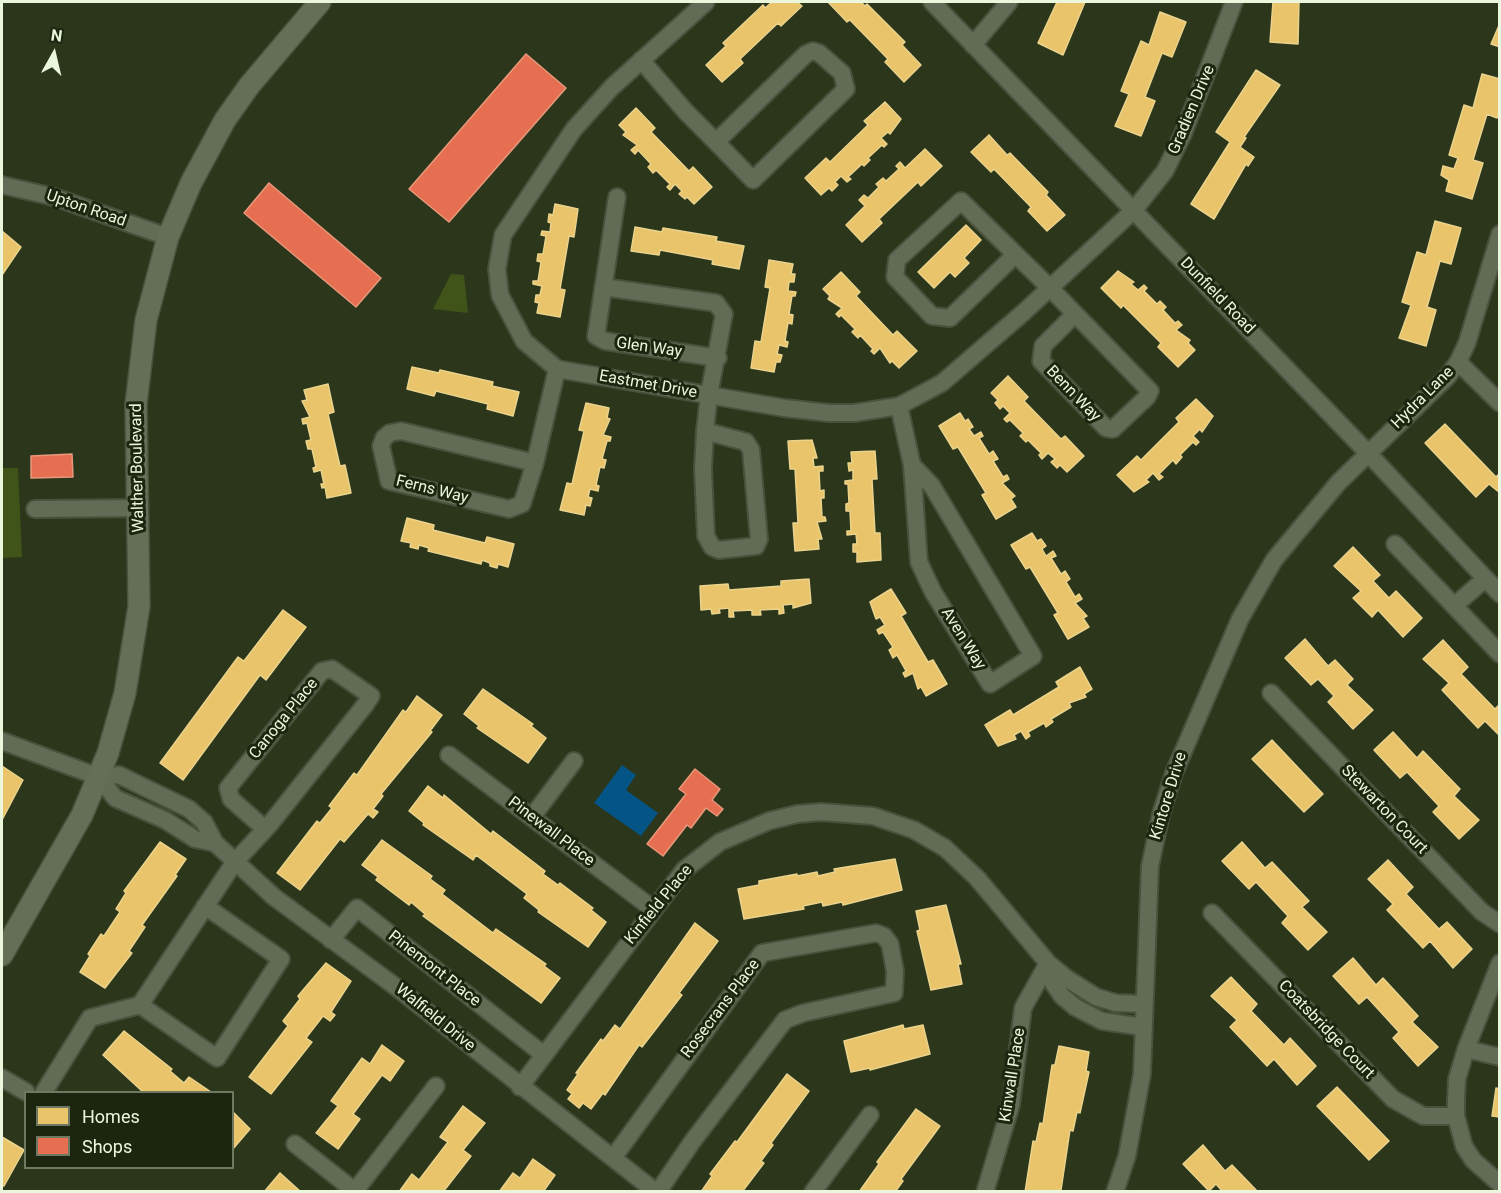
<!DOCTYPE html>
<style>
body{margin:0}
#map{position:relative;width:1501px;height:1193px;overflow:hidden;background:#2c361b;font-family:Roboto,sans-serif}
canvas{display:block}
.frame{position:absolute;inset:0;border:3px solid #ebf7dc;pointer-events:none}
.legend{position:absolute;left:24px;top:1091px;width:210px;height:78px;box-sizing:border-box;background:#1c2510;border:2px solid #6f7962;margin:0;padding:8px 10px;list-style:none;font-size:18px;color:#ebf7dc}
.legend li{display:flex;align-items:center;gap:12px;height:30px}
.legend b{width:30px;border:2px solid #6f7962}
.north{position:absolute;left:24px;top:24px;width:60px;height:60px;-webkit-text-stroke:4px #1c2510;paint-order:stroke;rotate:8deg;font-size:16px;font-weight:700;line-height:24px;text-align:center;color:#ebf7dc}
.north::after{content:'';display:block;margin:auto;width:21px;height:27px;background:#ebf7dc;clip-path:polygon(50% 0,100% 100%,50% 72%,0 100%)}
</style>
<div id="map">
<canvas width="1501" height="1193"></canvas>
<div class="frame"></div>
<ul class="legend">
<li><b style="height:16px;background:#e9c46a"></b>Homes</li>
<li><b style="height:16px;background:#e76f51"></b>Shops</li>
</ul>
<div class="north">N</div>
</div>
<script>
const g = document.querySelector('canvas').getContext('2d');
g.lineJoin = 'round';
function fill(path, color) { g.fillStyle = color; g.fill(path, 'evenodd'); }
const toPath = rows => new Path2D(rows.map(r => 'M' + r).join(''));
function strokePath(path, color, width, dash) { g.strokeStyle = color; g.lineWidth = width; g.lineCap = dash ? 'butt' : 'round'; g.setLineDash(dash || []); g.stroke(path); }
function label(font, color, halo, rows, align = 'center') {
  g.font = font + ' Roboto,sans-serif'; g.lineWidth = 6; g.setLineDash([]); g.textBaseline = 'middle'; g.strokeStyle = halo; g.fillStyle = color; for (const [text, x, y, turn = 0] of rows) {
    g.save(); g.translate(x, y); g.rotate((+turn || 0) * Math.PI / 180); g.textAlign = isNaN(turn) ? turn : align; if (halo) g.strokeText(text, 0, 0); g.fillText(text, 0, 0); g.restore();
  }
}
const green = toPath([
 [451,274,464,275,468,313,433,309],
 [2,468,18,468,22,557,2,558]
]);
const water = toPath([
 [622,765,636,775,626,790,658,813,641,836,594,803]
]);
const homes = toPath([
 [772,2,797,2,802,6,781,26,778,23,740,59,743,63,722,82,706,65,726,46,723,43,763,5,765,8,772,2],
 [828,2,861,2,865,6,867,4,905,42,902,45,921,65,904,82,885,62,888,59,850,20,847,22,828,2],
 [1057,2,1085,2,1063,55,1038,43,1057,2],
 [1273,2,1299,2,1298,44,1270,42,1273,2],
 [1160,12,1186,22,1172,57,1162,53,1145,97,1155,101,1141,136,1115,126,1129,94,1121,91,1141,41,1149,45,1160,12],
 [1500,23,1500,47,1491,44,1500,23],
 [1256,70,1280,85,1244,137,1246,138,1240,147,1254,157,1248,166,1246,164,1214,219,1191,204,1230,142,1216,132,1256,70],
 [1482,74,1500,79,1500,109,1497,118,1487,114,1473,160,1483,163,1472,199,1446,191,1449,180,1441,175,1443,166,1454,169,1458,158,1449,155,1464,105,1473,108,1482,74],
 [885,102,901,119,890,134,888,132,881,138,887,144,884,147,882,145,868,158,870,160,864,166,862,164,848,177,851,179,847,182,841,176,835,182,838,185,832,191,829,188,821,195,805,178,826,158,830,162,868,125,864,121,885,102],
 [636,108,655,128,651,132,689,171,693,167,712,187,694,204,687,197,685,199,679,194,682,191,675,184,670,190,667,187,670,184,656,170,653,173,648,167,651,164,638,150,635,154,631,150,637,145,623,135,626,132,619,125,636,108],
 [989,135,1007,155,1010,153,1048,192,1046,195,1065,215,1047,231,1028,211,1031,207,994,169,991,172,971,152,989,135],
 [925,149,942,166,921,186,918,182,879,219,882,223,862,242,846,225,865,206,859,200,864,195,868,198,879,187,876,184,883,178,886,181,899,169,896,166,900,162,905,168,925,149],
 [555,204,578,209,574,237,569,236,560,289,565,290,560,317,537,313,539,303,535,302,536,295,540,295,542,286,533,284,533,281,538,281,541,262,537,261,538,254,543,254,546,236,541,235,542,231,550,232,551,223,548,222,549,214,553,215,555,204],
 [1435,221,1461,228,1451,264,1440,261,1427,307,1436,310,1426,346,1399,338,1411,305,1402,302,1417,252,1426,255,1435,221],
 [966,225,981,240,964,258,969,263,955,277,950,272,934,288,918,272,966,225],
 [635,227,662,232,663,228,717,237,716,241,744,246,739,269,712,264,713,260,660,250,659,255,631,251,635,227],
 [2,231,21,247,2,275,2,231],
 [769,260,793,264,791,274,795,274,794,282,789,282,788,291,796,292,795,296,792,296,789,314,793,315,792,324,788,323,785,341,788,342,787,347,779,345,777,354,782,355,780,362,776,362,774,372,751,368,755,341,761,342,770,288,765,287,769,260],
 [1118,271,1134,282,1131,284,1138,290,1144,285,1147,288,1144,291,1157,304,1160,301,1166,307,1163,310,1175,323,1178,321,1182,325,1176,330,1190,340,1188,343,1195,350,1178,367,1158,347,1161,343,1123,305,1121,308,1101,288,1118,271],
 [841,272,860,292,856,296,893,335,897,331,917,351,899,368,892,361,890,363,880,348,874,354,871,351,873,349,860,335,858,338,852,332,855,329,841,315,839,317,836,314,842,308,828,299,830,296,823,289,841,272],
 [412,367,439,373,440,370,493,382,492,386,519,392,513,416,487,409,488,404,436,391,434,396,407,389,412,367],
 [1008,376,1028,397,1024,401,1061,439,1065,436,1084,456,1067,472,1060,465,1057,468,1051,462,1055,459,1048,453,1042,459,1039,455,1041,453,1028,440,1026,442,1020,436,1023,433,1010,420,1007,422,1004,419,1010,413,1003,406,1000,409,995,403,998,400,991,393,1008,376],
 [328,384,334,412,328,414,340,466,345,465,351,493,327,498,325,487,322,488,321,484,324,484,321,470,314,472,313,468,316,467,312,449,308,449,306,441,311,440,307,423,303,424,302,419,310,417,302,401,307,400,304,390,328,384],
 [1196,399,1213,416,1202,432,1200,429,1193,436,1199,442,1196,445,1193,442,1180,455,1182,457,1176,464,1173,460,1159,474,1163,477,1159,480,1153,473,1146,480,1149,482,1134,492,1117,475,1137,456,1141,460,1179,422,1176,418,1196,399],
 [586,403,609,408,607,418,610,419,603,435,611,437,610,441,607,441,602,459,606,460,604,468,600,467,596,485,599,486,598,491,590,489,588,497,592,498,590,506,586,505,584,515,560,510,567,483,572,484,584,431,579,430,586,403],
 [960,413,965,421,968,419,973,427,969,429,974,436,981,432,983,436,979,438,989,454,993,451,998,459,993,461,1003,477,1007,475,1009,479,1002,483,1015,496,1011,499,1016,507,996,519,982,495,986,493,958,447,953,449,939,426,960,413],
 [1445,424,1496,477,1500,473,1500,493,1489,484,1476,497,1425,443,1445,424],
 [812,440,817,458,813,458,814,467,823,466,823,471,819,471,820,491,824,490,824,498,821,498,822,517,825,517,826,521,817,522,822,539,818,539,819,549,795,551,793,523,798,523,795,469,790,469,788,441,812,440],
 [875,451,877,479,872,479,875,533,880,533,881,560,857,562,857,552,853,552,853,544,857,544,856,534,847,535,847,531,851,531,850,511,846,511,846,504,849,503,848,484,845,484,845,481,853,480,853,470,849,471,848,463,852,463,851,452,875,451],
 [407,518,434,525,433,530,485,543,487,537,514,544,508,567,498,564,497,568,490,566,490,563,482,560,481,564,428,551,429,548,419,545,418,549,410,547,411,543,401,541,407,518],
 [1032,533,1037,541,1041,539,1046,546,1042,549,1046,556,1053,551,1056,556,1051,558,1061,574,1065,571,1070,579,1066,582,1075,597,1079,594,1082,599,1075,603,1087,616,1083,618,1089,627,1068,639,1054,615,1058,613,1030,567,1026,569,1011,545,1032,533],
 [1353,547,1380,575,1373,581,1389,598,1396,591,1422,618,1403,637,1378,610,1372,617,1353,598,1361,591,1334,566,1353,547],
 [809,579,811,603,793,608,793,604,783,605,784,613,779,614,779,609,760,610,761,615,752,615,752,610,733,611,734,617,729,617,729,608,719,609,720,613,712,614,711,609,701,610,700,586,728,584,729,590,781,586,781,581,809,579],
 [891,589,906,613,901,616,928,662,933,660,947,684,926,696,921,687,918,689,913,673,905,677,903,673,906,671,897,655,893,658,889,650,893,647,883,632,879,634,877,630,885,625,880,617,876,619,870,602,891,589],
 [283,610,306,627,266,680,260,675,183,780,160,763,238,657,244,661,283,610],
 [1305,639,1328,666,1335,660,1353,679,1347,685,1373,710,1353,729,1328,702,1334,696,1318,679,1311,685,1285,658,1305,639],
 [1443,640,1468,667,1461,674,1495,709,1500,704,1500,736,1485,721,1478,728,1442,690,1449,683,1423,659,1443,640],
 [1080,667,1092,689,1084,694,1086,697,1069,703,1071,707,1051,719,1053,722,1046,727,1044,723,1028,732,1030,736,1026,739,1021,731,1014,735,1016,739,998,746,985,725,1010,710,1013,715,1059,687,1056,682,1080,667],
 [483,689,533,724,531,726,546,738,528,763,477,728,479,726,464,714,483,689],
 [417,696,442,715,430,731,432,732,381,794,383,796,373,809,378,812,373,818,368,814,344,842,340,839,300,890,277,873,317,821,320,823,332,808,329,806,354,773,357,775,403,710,406,712,417,696],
 [1393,732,1417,758,1423,751,1460,789,1454,796,1479,820,1459,839,1433,812,1439,806,1407,772,1400,778,1374,750,1393,732],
 [1272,740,1323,794,1304,812,1252,759,1272,740],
 [2,766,23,780,2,820,2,766],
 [428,786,443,798,444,795,491,834,493,831,545,871,543,874,558,885,560,883,593,908,591,910,606,922,588,947,538,912,539,910,524,898,527,894,476,855,473,860,423,825,424,823,409,811,428,786],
 [382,840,432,876,430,879,445,890,442,894,493,933,496,929,546,964,544,966,560,978,541,1003,423,916,425,914,411,902,409,905,376,880,378,877,362,865,382,840],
 [160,842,186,859,175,875,177,876,142,925,145,927,129,951,132,953,105,988,80,972,90,956,88,954,101,934,104,936,120,912,116,909,126,893,124,891,160,842],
 [1242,842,1265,868,1272,862,1309,901,1302,907,1327,932,1308,950,1282,923,1288,916,1256,882,1249,889,1222,861,1242,842],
 [895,859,902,890,843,905,842,902,823,906,822,902,803,906,804,909,744,919,738,889,759,885,759,881,797,874,797,876,817,872,818,876,835,872,834,869,895,859],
 [1388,860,1413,887,1406,894,1439,929,1447,922,1472,949,1453,968,1430,941,1423,948,1387,910,1393,904,1368,879,1388,860],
 [946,905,961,964,958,964,962,984,931,990,917,931,920,930,916,911,946,905],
 [695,923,718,941,679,993,682,995,642,1047,639,1045,605,1095,603,1093,591,1109,583,1103,579,1108,568,1099,572,1094,567,1090,578,1074,576,1073,601,1039,603,1041,615,1025,620,1029,695,923],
 [1353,958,1376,985,1383,978,1418,1016,1412,1022,1438,1047,1418,1066,1393,1038,1399,1032,1367,997,1359,1004,1333,976,1353,958],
 [326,963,351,981,331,1012,335,1015,330,1021,323,1016,306,1038,312,1042,271,1094,249,1077,288,1026,283,1021,300,999,298,996,326,963],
 [1231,977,1257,1004,1251,1011,1284,1045,1290,1038,1316,1066,1297,1085,1274,1059,1267,1066,1230,1027,1237,1020,1211,996,1231,977],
 [903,1025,904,1029,923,1025,930,1054,870,1070,870,1068,851,1072,844,1041,903,1025],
 [124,1031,172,1069,170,1071,184,1083,189,1077,211,1092,143,1092,103,1055,124,1031],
 [382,1045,404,1061,390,1081,382,1075,353,1114,360,1119,338,1149,316,1133,338,1106,331,1101,362,1058,370,1064,382,1045],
 [1059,1046,1089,1052,1086,1071,1089,1072,1080,1113,1077,1112,1073,1131,1070,1130,1061,1190,1025,1192,1033,1141,1036,1142,1040,1123,1043,1124,1052,1065,1055,1065,1059,1046],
 [787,1074,809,1091,771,1143,773,1145,761,1161,764,1163,742,1192,701,1192,712,1176,710,1174,735,1141,737,1142,787,1074],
 [1337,1087,1389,1141,1369,1160,1317,1106,1337,1087],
 [1496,1088,1500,1089,1500,1117,1492,1116,1496,1088],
 [463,1106,485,1123,463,1150,471,1156,443,1192,399,1192,412,1174,419,1180,448,1142,440,1137,463,1106],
 [916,1109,940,1126,901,1179,903,1181,895,1192,859,1192,879,1164,877,1162,916,1109],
 [232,1111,250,1129,232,1150,232,1111],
 [2,1137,24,1150,4,1186,2,1185,2,1137],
 [1203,1145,1225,1171,1232,1165,1258,1192,1223,1192,1216,1184,1209,1191,1183,1164,1203,1145],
 [533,1159,555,1175,543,1192,499,1192,513,1173,520,1178,533,1159],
 [280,1173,301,1192,264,1192,280,1173]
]);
const shops = toPath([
 [526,54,566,88,449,222,409,189,526,54],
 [269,183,381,278,356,307,244,213,269,183],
 [72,454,73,477,31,478,31,456,72,454],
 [695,769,720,789,712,800,723,809,717,816,706,808,691,828,687,825,663,856,647,844,686,794,679,789,695,769]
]);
const minor = toPath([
 [706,2,612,87,574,129,503,235,497,269,500,295,524,341,557,369,784,408,829,413,854,413,899,406,942,383,1024,312,1134,210,1165,171,1183,134,1234,2],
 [932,2,1367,452,1500,594],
 [973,45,1009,2],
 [641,60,686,112,716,142,753,180,846,89,842,73,819,53,813,51,806,54,716,142],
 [2,185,54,197,168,237],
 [617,197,596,336,605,341,718,358],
 [1015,255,950,318,932,316,895,277,897,260,961,201,1050,288,1150,391,1147,397,1113,429,1106,428,1041,361,1043,346,1075,314],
 [603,287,716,303,724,314,709,395,705,431,703,469,706,536,712,547,719,550,756,546,759,539,751,450,746,442,705,431],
 [1458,362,1500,403],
 [899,406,912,465,932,486,1033,656,990,684,933,592,919,562,912,465],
 [401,431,535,463,522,504,509,509,389,481,381,446,384,438,390,433,401,431],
 [535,463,557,369],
 [35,509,138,508],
 [1395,544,1500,654],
 [1454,606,1485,579],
 [1271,693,1482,912,1500,924],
 [2,741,99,777,119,775,189,809,204,822,215,843,274,897,396,987,656,1192],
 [449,755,653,909],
 [99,777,115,798,165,820,195,839,215,843],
 [532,817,574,761],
 [1212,913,1393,1099,1423,1116,1456,1116],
 [331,940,357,908,544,1055],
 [1048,963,1053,983,1062,996,1075,1007,1102,1021,1143,1027],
 [1500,963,1466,1049,1457,1079,1456,1101,1456,1116,1464,1146,1473,1160,1500,1184],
 [140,1005,217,1058,281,959,205,906],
 [1466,1049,1500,1057],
 [2,1078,26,1092],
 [520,1087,684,870,720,842,769,821,797,814,821,812,873,816,914,830,945,848,977,878,1048,963,1066,978,1096,997,1116,1003,1144,1004],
 [44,1092,90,1018,140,1005,234,863,270,824,365,705,371,696,332,669,322,671,228,788,231,799,265,829],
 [295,1144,356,1192],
 [613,1158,762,953,876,933,884,936,890,944,895,971,894,993,803,1013,785,1020,692,1142,658,1192],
 [355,1191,436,1086],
 [813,1192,870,1115],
 [985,1192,1011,1105,1023,1008,1048,963],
 [1115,1192,1127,1156,1142,1074,1150,866,1161,814,1174,773,1240,619,1274,560,1338,483,1448,376,1458,362,1467,343,1500,234]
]);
const major = toPath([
 [2,955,82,815,108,753,125,693,139,606,136,404,146,320,168,237,191,183,225,120,249,86,320,2]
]);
const streetNames = [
 ["Gradien Drive",1192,110,-67],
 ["Upton Road",86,209,19],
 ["Dunfield Road",1217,296,46],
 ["Glen Way",649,348,8],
 ["Eastmet Drive",648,385,10],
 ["Benn Way",1073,394,46],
 ["Hydra Lane",1423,398,-45],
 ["Walther Boulevard",138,468,-91],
 ["Ferns Way",432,490,14],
 ["Aven Way",963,639,58],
 ["Canoga Place",284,719,-51],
 ["Kintore Drive",1169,796,-73],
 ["Stewarton Court",1384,810,46],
 ["Pinewall Place",551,832,37],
 ["Kinfield Place",659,905,-51],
 ["Pinemont Place",434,969,38],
 ["Rosecrans Place",721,1009,-53],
 ["Walfield Drive",435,1018,39],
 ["Coatsbridge Court",1326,1030,46],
 ["Kinwall Place",1013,1075,-81]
];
fill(green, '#40541a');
fill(water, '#045485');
fill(homes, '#e9c46a');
strokePath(homes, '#ead38c', 1.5);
fill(shops, '#e76f51');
strokePath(shops, '#e8987b', 1.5);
strokePath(minor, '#49513c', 20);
strokePath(major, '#49513c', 24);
strokePath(minor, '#626b56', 16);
strokePath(major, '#656e56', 21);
label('16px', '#ebf7dc', '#1c2510', streetNames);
</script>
